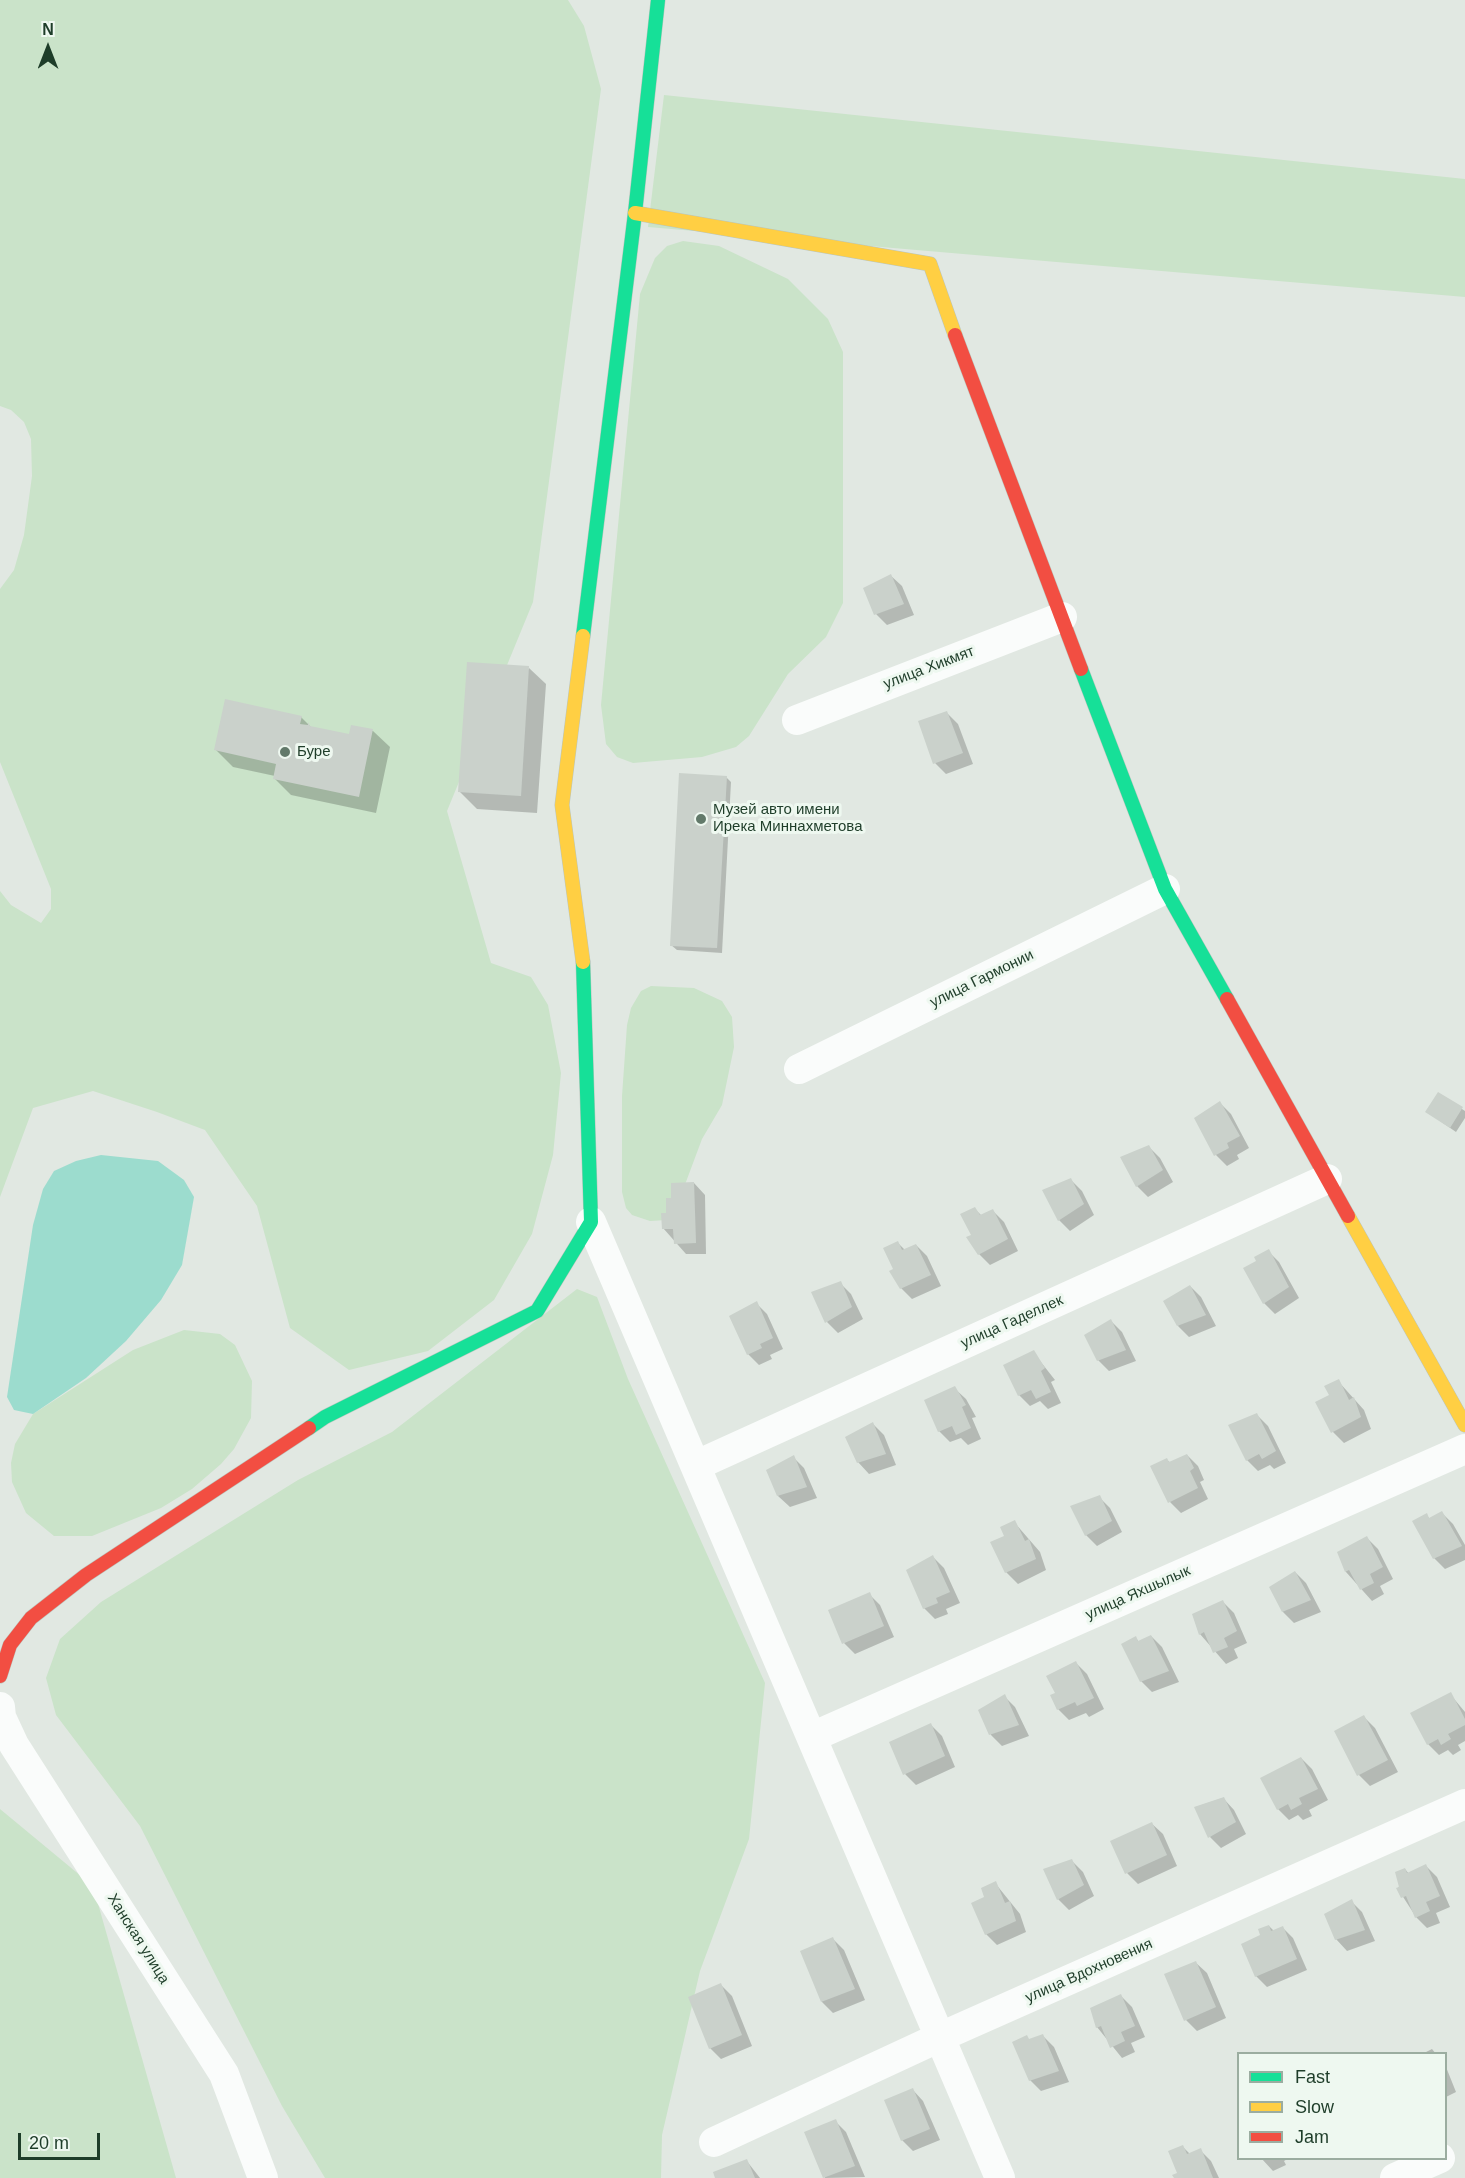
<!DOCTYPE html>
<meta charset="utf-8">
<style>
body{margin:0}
#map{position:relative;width:1465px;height:2178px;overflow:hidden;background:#e1e8e2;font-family:Helvetica,sans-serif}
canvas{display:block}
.legend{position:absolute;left:1237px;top:2052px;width:210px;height:108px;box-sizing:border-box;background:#eef8f0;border:2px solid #9bada0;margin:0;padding:8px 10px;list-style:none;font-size:18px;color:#1e3d29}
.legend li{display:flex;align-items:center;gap:12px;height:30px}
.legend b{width:30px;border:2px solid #9bada0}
.north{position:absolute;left:18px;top:18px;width:60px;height:60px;-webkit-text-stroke:4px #eef8f0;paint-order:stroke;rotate:0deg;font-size:16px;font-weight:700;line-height:24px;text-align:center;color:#1e3d29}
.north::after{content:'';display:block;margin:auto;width:21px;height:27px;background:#1e3d29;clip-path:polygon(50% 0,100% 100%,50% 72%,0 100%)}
.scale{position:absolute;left:18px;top:2133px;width:82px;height:27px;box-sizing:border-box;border:3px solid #1e3d29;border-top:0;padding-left:8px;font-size:18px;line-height:21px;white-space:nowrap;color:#1e3d29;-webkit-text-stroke:4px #eef8f0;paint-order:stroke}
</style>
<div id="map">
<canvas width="1465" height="2178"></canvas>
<ul class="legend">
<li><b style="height:8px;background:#16e098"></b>Fast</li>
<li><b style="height:8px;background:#ffcf43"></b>Slow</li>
<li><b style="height:8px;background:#f24e42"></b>Jam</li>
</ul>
<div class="north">N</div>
<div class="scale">20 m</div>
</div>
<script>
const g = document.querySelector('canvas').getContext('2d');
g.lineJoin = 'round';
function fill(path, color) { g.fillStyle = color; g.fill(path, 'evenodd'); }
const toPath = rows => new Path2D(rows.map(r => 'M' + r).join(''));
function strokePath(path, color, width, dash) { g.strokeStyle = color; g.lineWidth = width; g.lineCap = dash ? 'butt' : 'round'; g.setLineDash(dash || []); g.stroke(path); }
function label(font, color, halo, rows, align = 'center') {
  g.font = font + ' Helvetica,sans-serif'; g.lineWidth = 6; g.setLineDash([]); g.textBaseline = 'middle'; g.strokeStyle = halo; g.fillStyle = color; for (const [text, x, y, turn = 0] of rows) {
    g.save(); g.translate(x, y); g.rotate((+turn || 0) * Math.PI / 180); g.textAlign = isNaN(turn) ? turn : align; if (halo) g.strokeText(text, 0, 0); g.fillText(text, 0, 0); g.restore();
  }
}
const green = toPath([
 [0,0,568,0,584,26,601,89,533,602,447,811,491,963,531,977,548,1005,561,1073,553,1155,532,1234,494,1300,428,1351,349,1370,290,1328,257,1206,205,1130,157,1112,93,1091,33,1108,0,1197,0,891,11,905,41,923,51,909,51,889,0,762,0,589,14,570,24,535,32,476,31,439,24,422,11,410,0,406],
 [664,95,1465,179,1465,297,648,227],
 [683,241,719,246,788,279,828,319,843,352,843,603,826,637,788,674,749,736,736,747,702,757,633,763,617,757,606,744,601,705,640,294,655,258,667,246],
 [651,986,694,988,722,1001,732,1017,734,1047,722,1105,702,1139,674,1214,667,1220,650,1221,632,1215,626,1208,622,1192,622,1096,627,1025,631,1008,641,991],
 [577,1289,597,1297,628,1379,765,1683,749,1839,700,1971,662,2135,661,2178,325,2178,282,2106,140,1826,56,1715,46,1678,60,1639,101,1602,298,1480,392,1432],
 [184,1330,220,1334,235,1345,252,1381,251,1418,234,1449,221,1464,192,1489,161,1508,92,1536,54,1536,26,1513,12,1482,11,1463,15,1444,33,1414,133,1350],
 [0,1809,93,1886,176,2178,0,2178]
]);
const water = toPath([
 [101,1155,158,1161,184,1180,194,1197,182,1265,161,1300,126,1341,86,1378,33,1414,14,1410,7,1397,33,1225,43,1189,54,1171,76,1161]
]);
const shadow = toPath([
 [890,575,902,586,914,615,887,625,876,614],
 [529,668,546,684,537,813,477,809,460,792],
 [947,713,958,724,973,764,946,774,935,763],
 [301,717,312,728,351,736,353,726,373,731,390,747,376,813,291,795,274,778,275,776,233,767,216,750],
 [726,777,731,782,722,953,677,950,671,945],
 [1439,1094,1465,1111,1465,1118,1456,1132,1427,1112],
 [1220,1103,1231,1114,1249,1148,1237,1155,1239,1159,1227,1166,1216,1155],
 [1149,1147,1160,1158,1173,1182,1148,1197,1137,1186,1122,1158],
 [1071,1180,1082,1191,1094,1215,1070,1231,1059,1220],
 [694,1183,705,1195,706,1254,686,1254,663,1228,672,1199],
 [975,1209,982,1216,993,1211,1004,1222,1018,1251,990,1265,979,1254,973,1236],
 [898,1243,905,1250,916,1245,927,1256,941,1286,912,1299,901,1288,895,1270],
 [1268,1251,1279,1262,1299,1298,1275,1314,1264,1303,1258,1262],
 [840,1283,851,1294,863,1319,838,1333,827,1322],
 [1190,1286,1201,1297,1216,1326,1189,1337,1178,1326],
 [756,1303,767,1314,783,1349,770,1355,772,1359,759,1365,748,1354],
 [1111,1321,1122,1332,1136,1361,1109,1371,1098,1360],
 [1033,1352,1055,1380,1051,1382,1061,1403,1048,1409,1040,1401,1030,1406,1019,1395],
 [1338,1381,1364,1410,1371,1429,1344,1443,1333,1432,1331,1396],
 [954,1388,966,1399,976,1417,972,1418,981,1439,968,1445,961,1438,950,1442,939,1431],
 [1257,1415,1268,1426,1286,1463,1274,1469,1270,1465,1258,1471,1247,1460],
 [873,1424,884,1435,896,1465,869,1474,858,1462],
 [1187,1455,1198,1466,1204,1480,1200,1482,1208,1499,1181,1513,1170,1502,1152,1467,1167,1460,1171,1463],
 [793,1457,804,1468,817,1498,790,1507,778,1496],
 [1099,1497,1110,1508,1122,1532,1097,1546,1086,1535],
 [1442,1513,1453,1524,1465,1545,1465,1560,1445,1569,1434,1558,1426,1515,1430,1519],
 [1014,1522,1040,1552,1046,1570,1018,1584,1006,1572,992,1543,1006,1537],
 [1367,1538,1378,1549,1393,1579,1380,1586,1384,1594,1372,1601,1346,1572,1339,1553],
 [933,1557,944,1568,960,1603,946,1609,948,1614,935,1619,924,1608],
 [1295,1572,1306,1583,1321,1612,1294,1623,1283,1612,1271,1588],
 [869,1594,880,1605,894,1637,855,1654,844,1643],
 [1223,1602,1234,1613,1247,1643,1234,1649,1238,1658,1226,1664,1200,1634],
 [1151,1636,1162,1647,1179,1682,1152,1692,1141,1681,1136,1638,1139,1642],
 [1076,1663,1087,1674,1104,1709,1089,1717,1086,1713,1069,1720,1058,1709,1057,1694],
 [1450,1694,1465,1712,1465,1741,1458,1745,1461,1750,1453,1755,1448,1750,1439,1755,1428,1744],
 [1004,1696,1015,1707,1029,1736,1002,1746,991,1735,979,1710],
 [1364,1717,1375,1728,1398,1772,1370,1786,1359,1775],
 [931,1725,942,1736,955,1767,916,1785,905,1774],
 [1301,1758,1312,1769,1328,1800,1309,1810,1312,1816,1303,1820,1298,1815,1289,1820,1278,1809],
 [1223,1798,1234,1810,1246,1834,1221,1848,1210,1837],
 [1151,1823,1163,1834,1177,1866,1138,1884,1127,1873],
 [1072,1861,1083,1872,1094,1896,1069,1910,1058,1899],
 [1426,1866,1437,1877,1450,1907,1436,1913,1440,1923,1427,1928,1416,1917,1398,1889,1405,1869,1409,1874],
 [995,1883,1020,1914,1026,1932,997,1945,986,1934,986,1898],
 [1351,1901,1362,1912,1375,1941,1347,1951,1336,1939],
 [1269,1926,1274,1931,1282,1927,1293,1938,1307,1970,1267,1987,1256,1976,1262,1936],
 [833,1939,844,1950,865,2000,833,2013,822,2002,802,1952],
 [1195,1962,1207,1973,1226,2018,1197,2031,1186,2020],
 [721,1985,732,1996,752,2046,721,2059,710,2048],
 [1121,1996,1132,2007,1145,2037,1131,2043,1135,2052,1122,2058,1097,2027],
 [1043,2036,1054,2047,1069,2082,1041,2091,1030,2080,1030,2040],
 [1432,2049,1436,2054,1422,2054],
 [1446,2067,1456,2092,1446,2097],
 [912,2089,923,2101,940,2140,913,2151,902,2140],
 [835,2121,846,2132,865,2177,825,2178,806,2133],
 [1183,2147,1190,2154,1200,2150,1211,2161,1219,2178,1175,2178,1179,2174],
 [1261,2158,1289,2158,1284,2161,1286,2165,1273,2171],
 [746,2160,760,2178,717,2178]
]);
const building = toPath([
 [891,574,904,604,874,615,863,588],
 [467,662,529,666,521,796,458,792],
 [225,699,302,716,300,724,308,725,308,722,310,726,349,734,351,725,373,729,359,797,273,779,276,764,214,750],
 [947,711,963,753,933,764,918,721],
 [679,773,727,776,717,948,670,946],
 [1438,1092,1463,1107,1450,1128,1425,1112],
 [1220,1101,1240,1136,1227,1143,1229,1148,1214,1156,1194,1118],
 [1149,1145,1163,1170,1136,1187,1120,1157],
 [1071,1178,1084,1204,1058,1221,1042,1190],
 [694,1182,696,1243,674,1244,673,1229,662,1229,661,1213,666,1213,666,1198,671,1198,671,1183],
 [975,1207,980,1215,993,1209,1008,1239,978,1255,966,1237,971,1235,960,1214],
 [898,1241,902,1250,916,1244,931,1275,900,1289,889,1271,893,1269,883,1248],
 [1269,1249,1289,1287,1263,1304,1243,1268,1256,1261,1254,1257],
 [841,1281,852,1307,825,1323,811,1292],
 [1190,1285,1206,1315,1177,1326,1163,1301],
 [757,1301,773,1338,760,1344,762,1348,747,1355,729,1316],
 [1111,1319,1126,1350,1097,1361,1084,1335],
 [1034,1350,1045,1368,1041,1371,1051,1392,1036,1399,1031,1390,1018,1396,1003,1365],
 [1339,1379,1349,1400,1354,1397,1361,1417,1331,1433,1315,1402,1329,1395,1324,1386],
 [955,1386,966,1405,962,1407,971,1428,956,1435,952,1426,938,1432,924,1400],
 [1257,1413,1276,1451,1262,1459,1259,1454,1246,1461,1228,1425],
 [873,1422,886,1454,857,1463,845,1437],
 [1187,1454,1194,1468,1190,1471,1198,1488,1168,1503,1150,1466,1167,1458,1169,1462],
 [794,1455,807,1487,777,1496,766,1470],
 [1100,1495,1112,1521,1085,1536,1070,1506],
 [1442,1511,1462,1546,1433,1559,1412,1521,1427,1513,1429,1518],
 [1015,1520,1025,1541,1029,1539,1036,1559,1005,1573,990,1542,1004,1536,1000,1527],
 [1367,1536,1383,1567,1370,1574,1374,1583,1360,1590,1349,1570,1345,1572,1337,1552],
 [933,1555,950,1592,936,1598,938,1603,923,1609,906,1570],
 [1295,1571,1311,1600,1282,1612,1269,1587],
 [870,1592,884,1626,842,1644,828,1610],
 [1223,1600,1237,1631,1224,1638,1228,1647,1213,1653,1204,1632,1199,1635,1192,1614],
 [1151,1635,1169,1671,1140,1682,1121,1644,1136,1636,1138,1641],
 [1076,1661,1094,1698,1077,1706,1075,1702,1057,1710,1050,1695,1055,1693,1046,1676],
 [1451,1692,1465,1719,1465,1725,1448,1734,1451,1739,1441,1745,1438,1739,1427,1745,1410,1713],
 [1005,1694,1019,1725,989,1735,978,1710],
 [1364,1715,1388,1760,1357,1776,1334,1731],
 [931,1723,945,1756,903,1775,889,1742],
 [1301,1757,1318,1789,1299,1798,1302,1804,1291,1810,1288,1804,1277,1810,1260,1778],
 [1224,1797,1236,1822,1208,1838,1194,1807],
 [1152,1822,1167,1855,1125,1874,1110,1841],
 [1072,1859,1084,1885,1057,1900,1043,1869],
 [1426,1864,1440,1896,1426,1902,1430,1911,1415,1918,1406,1896,1401,1898,1396,1888,1399,1887,1395,1872,1405,1868,1407,1873],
 [996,1881,1005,1903,1010,1901,1016,1921,985,1935,971,1903,984,1897,981,1888],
 [1352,1899,1365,1930,1335,1940,1324,1914],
 [1269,1925,1271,1931,1283,1926,1297,1959,1255,1977,1241,1944,1260,1935,1258,1929],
 [833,1937,855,1989,821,2002,800,1951],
 [1196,1961,1216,2007,1184,2021,1164,1974],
 [721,1983,742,2035,709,2049,688,1997],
 [1121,1994,1135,2026,1121,2032,1125,2041,1110,2048,1101,2026,1096,2028,1090,2008],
 [1043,2034,1059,2071,1029,2081,1012,2042,1027,2035,1029,2039],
 [913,2088,930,2129,901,2141,884,2100],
 [836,2119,855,2166,823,2178,804,2132],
 [1183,2145,1187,2154,1201,2148,1213,2178,1174,2178,1172,2175,1177,2173,1168,2151],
 [747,2159,755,2178,715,2178,713,2172]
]);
const street = toPath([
 [797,720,1062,617],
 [799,1069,1165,889],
 [591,1222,1000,2178],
 [697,1465,1327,1179],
 [0,1707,1,1717,14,1745,224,2074,263,2178],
 [812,1737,1465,1449],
 [714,2142,938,2038,1465,1804],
 [1395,2178,1440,2158]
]);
const fast = toPath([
 [583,636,635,213,658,0],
 [1081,669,1165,889,1227,999],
 [309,1428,325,1417,537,1311,591,1222,583,962]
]);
const slow = toPath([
 [635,213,930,264,955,335],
 [583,962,562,805,583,636],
 [1348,1216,1465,1425]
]);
const jam = toPath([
 [955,335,1081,669],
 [1227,999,1348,1216],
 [0,1676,10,1645,31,1618,86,1575,309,1428]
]);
const markers = [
 [285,752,6,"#62796a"],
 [701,819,6,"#62796a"]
];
const streetNames = [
 ["улица Хикмят",929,668,-21],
 ["улица Гармонии",982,979,-26],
 ["улица Гаделлек",1012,1322,-24],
 ["улица Яхшылык",1138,1593,-24],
 ["Ханская улица",138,1939,58],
 ["улица Вдохновения",1089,1971,-24]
];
const poiNames = [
 ["Буре",297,752],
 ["Музей авто имени",713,810],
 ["Ирека Миннахметова",713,827]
];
fill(green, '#cae3c9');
fill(water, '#9cdcce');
fill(shadow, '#0003');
fill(building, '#cad1cb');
strokePath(fast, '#bac5bd', 15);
strokePath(slow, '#bac5bd', 15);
strokePath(jam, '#bac5bd', 15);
strokePath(street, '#fafcfb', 30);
strokePath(fast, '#16e098', 14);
strokePath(slow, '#ffcf43', 14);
strokePath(jam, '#f24e42', 14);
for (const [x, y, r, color] of markers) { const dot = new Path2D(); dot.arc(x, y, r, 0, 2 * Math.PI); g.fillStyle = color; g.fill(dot); strokePath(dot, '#eef8f0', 2); }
label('15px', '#1e3d29', '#eef8f0', streetNames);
label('15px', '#1e3d29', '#eef8f0', poiNames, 'left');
</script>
